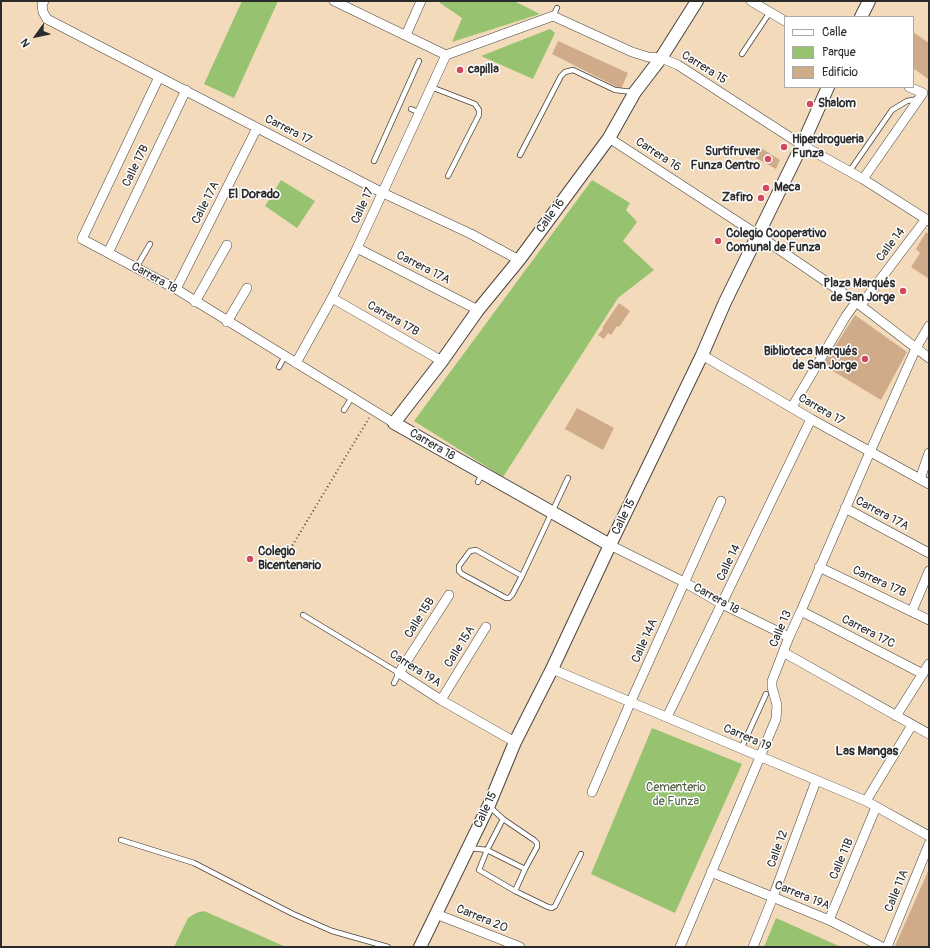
<!DOCTYPE html>
<meta charset="utf-8">
<style>
body{margin:0}
#map{position:relative;width:930px;height:948px;overflow:hidden;background:#f2daba;font-family:Pangolin,sans-serif}
canvas{display:block}
.frame{position:absolute;inset:0;border:2px solid #2b2b2b;pointer-events:none}
.legend{position:absolute;left:784px;top:16px;width:130px;height:72px;box-sizing:border-box;background:#fff;border:1px solid #aaa;margin:0;padding:5px 7px;list-style:none;font-size:12px;color:#2b2b2b}
.legend li{display:flex;align-items:center;gap:8px;height:20px}
.legend b{width:20px;border:1px solid #aaa}
.north{position:absolute;left:16px;top:16px;width:40px;height:40px;-webkit-text-stroke:3px #fff;paint-order:stroke;rotate:237deg;font-size:11px;font-weight:700;line-height:16px;text-align:center;color:#2b2b2b}
.north::after{content:'';display:block;margin:auto;width:14px;height:18px;background:#2b2b2b;clip-path:polygon(50% 0,100% 100%,50% 72%,0 100%)}
</style>
<div id="map">
<canvas width="930" height="948"></canvas>
<div class="frame"></div>
<ul class="legend">
<li><b style="height:5px;background:#fff"></b>Calle</li>
<li><b style="height:11px;background:#97c371"></b>Parque</li>
<li><b style="height:11px;background:#d0ab89"></b>Edificio</li>
</ul>
<div class="north">N</div>
</div>
<script>
const g = document.querySelector('canvas').getContext('2d');
g.lineJoin = 'round';
function fill(path, color) { g.fillStyle = color; g.fill(path, 'evenodd'); }
const toPath = rows => new Path2D(rows.map(r => 'M' + r).join(''));
function strokePath(path, color, width, dash) { g.strokeStyle = color; g.lineWidth = width; g.lineCap = dash ? 'butt' : 'round'; g.setLineDash(dash || []); g.stroke(path); }
function label(font, color, halo, rows, align = 'center') {
  g.font = font + ' Pangolin,sans-serif'; g.lineWidth = 3; g.setLineDash([]); g.textBaseline = 'middle'; g.strokeStyle = halo; g.fillStyle = color; for (const [text, x, y, turn = 0] of rows) {
    g.save(); g.translate(x, y); g.rotate((+turn || 0) * Math.PI / 180); g.textAlign = isNaN(turn) ? turn : align; if (halo) g.strokeText(text, 0, 0); g.fillText(text, 0, 0); g.restore();
  }
}
const green = toPath([
 [242,1,278,1,234,98,204,84],
 [440,1,514,1,540,14,452,42,462,18,440,3],
 [550,29,555,33,533,79,481,56],
 [281,180,315,201,297,228,265,206],
 [592,180,630,203,626,210,637,222,623,241,654,270,618,298,503,477,414,421],
 [652,728,742,764,675,913,591,874],
 [204,911,286,947,174,947,188,918,196,913],
 [776,918,841,947,764,947]
]);
const building = toPath([
 [913,32,929,43,928,79,913,68],
 [558,41,628,73,621,89,552,54],
 [761,148,780,160,776,169,756,158],
 [926,232,929,234,929,279,911,267,920,253,916,249],
 [619,303,630,311,619,327,617,326,611,335,608,333,604,339,598,335,603,329,602,328],
 [855,315,907,352,881,400,823,365],
 [577,408,614,428,603,450,565,429],
 [929,869,929,947,898,947,895,946]
]);
const path = toPath([
 [280,566,369,418]
]);
const lane = toPath([
 [553,16,557,8],
 [742,54,770,12],
 [431,87,475,104,479,110,479,115,448,176],
 [411,109,420,113],
 [520,155,561,76,565,72,573,70,615,90,633,92],
 [374,161,419,61],
 [849,172,892,110,907,101,918,99],
 [136,268,150,244],
 [279,367,285,356],
 [344,410,352,397],
 [478,482,482,474],
 [522,576,476,550,470,551,459,566,459,571,462,574,506,598,509,598,512,595,522,576,568,478],
 [303,615,399,673,394,683],
 [741,749,766,694],
 [490,807,503,819,487,850,479,870,515,891],
 [503,819,534,840,537,843,537,847,525,869],
 [121,840,194,863,293,914,332,931,388,947],
 [470,848,487,850,525,869,515,891,548,907,552,908,555,906,581,854]
]);
const street = toPath([
 [44,1,42,5,43,12,47,19,383,193,471,234,519,260],
 [334,1,446,55],
 [751,1,785,21],
 [406,35,421,1],
 [446,55,553,16,632,52,648,57,661,58,678,65,802,145,863,179,929,221],
 [159,77,82,239,176,289,394,423],
 [609,138,758,235,856,302,929,358],
 [863,179,923,93,909,87],
 [357,248,478,310],
 [108,253,186,90],
 [176,289,257,128],
 [332,298,442,361],
 [195,302,227,245],
 [861,305,926,219],
 [227,322,247,288],
 [702,355,811,419,929,484],
 [296,363,332,298,357,248,446,55],
 [792,407,846,316,856,302],
 [920,479,929,453],
 [845,508,929,553],
 [610,545,684,582,722,604,789,637],
 [819,567,929,620],
 [449,595,399,673,441,700,515,742],
 [801,611,923,674],
 [912,611,929,571],
 [783,652,929,734],
 [552,669,866,801,929,836],
 [441,700,486,627],
 [896,716,929,664],
 [667,717,811,419],
 [592,792,631,701,721,501],
 [866,801,912,725],
 [711,872,829,920,882,947],
 [436,914,520,947],
 [829,920,876,807],
 [680,947,776,719,777,705,772,687,772,681,789,637,801,611,870,452,916,348,929,326],
 [753,947,773,897,816,781],
 [887,947,929,844]
]);
const secondary = toPath([
 [861,17,869,1],
 [610,545,394,423,442,361,478,310,519,260,609,138,635,92,661,58,697,1],
 [420,947,489,805,515,742,552,669,610,545,702,355,725,302,802,145,828,87]
]);
const markers = [
 [460,70,4,"#d1495b"],
 [810,104,4,"#d1495b"],
 [784,147,4,"#d1495b"],
 [768,159,4,"#d1495b"],
 [766,188,4,"#d1495b"],
 [761,198,4,"#d1495b"],
 [718,241,4,"#d1495b"],
 [903,291,4,"#d1495b"],
 [865,359,4,"#d1495b"],
 [250,559,4,"#d1495b"]
];
const streetNames = [
 ["Carrera 15",704,68,32],
 ["Carrera 17",288,130,27],
 ["Carrera 16",658,155,33],
 ["Calle 17B",136,166,-64],
 ["Calle 17A",206,203,-63],
 ["Calle 17",363,206,-65],
 ["Calle 16",551,216,-54],
 ["Calle 14",891,245,-53],
 ["Carrera 17A",423,268,27],
 ["Carrera 18",154,278,29],
 ["Carrera 17B",393,319,30],
 ["Carrera 17",821,410,30],
 ["Carrera 18",432,445,30],
 ["Carrera 17A",882,514,28],
 ["Calle 15",624,517,-64],
 ["Calle 14",729,563,-64],
 ["Carrera 17B",879,582,25],
 ["Carrera 18",716,599,29],
 ["Calle 15B",420,618,-58],
 ["Calle 13",781,629,-67],
 ["Carrera 17C",868,632,27],
 ["Calle 14A",645,641,-66],
 ["Calle 15A",460,647,-58],
 ["Carrera 19A",415,669,32],
 ["Carrera 19",747,738,23],
 ["Calle 15",486,810,-65],
 ["Calle 12",778,849,-70],
 ["Calle 11B",842,859,-67],
 ["Calle 11A",897,891,-68],
 ["Carrera 19A",802,896,22],
 ["Carrera 20",482,919,22]
];
const poiNames = [
 ["capilla",468,70],
 ["Shalom",818,104],
 ["Hiperdrogueria",792,140],
 ["Funza",792,154],
 ["Surtifruver",760,152,"right"],
 ["Funza Centro",760,166,"right"],
 ["Meca",774,188],
 ["Zafiro",753,198,"right"],
 ["Colegio Cooperativo",726,234],
 ["Comunal de Funza",726,248],
 ["Plaza Marqués",895,284,"right"],
 ["de San Jorge",895,298,"right"],
 ["Biblioteca Marqués",857,352,"right"],
 ["de San Jorge",857,366,"right"],
 ["Colegio",258,552],
 ["Bicentenario",258,566]
];
const parkNames = [
 ["Cementerio",676,788],
 ["de Funza",676,802]
];
const neighbourhoodNames = [
 ["El Dorado",254,195],
 ["Las Mangas",867,752]
];
fill(green, '#97c371');
fill(building, '#d0ab89');
strokePath(lane, '#494540', 6);
strokePath(street, '#494540', 10);
strokePath(secondary, '#494540', 14);
strokePath(path, '#494540', 2, [1, 3]);
strokePath(lane, '#fff', 4.5);
strokePath(street, '#fff', 9);
strokePath(secondary, '#fff', 12);
for (const [x, y, r, color] of markers) { const dot = new Path2D(); dot.arc(x, y, r, 0, 2 * Math.PI); g.fillStyle = color; g.fill(dot); strokePath(dot, '#fff', 1.5); }
label('12px', '#2b2b2b', '#fff', streetNames);
label('bold 12px', '#2b2b2b', '#fff', poiNames, 'left');
label('12px', '#516044', '#fff', parkNames);
label('bold 13px', '#2b2b2b', '#fff', neighbourhoodNames);
</script>
